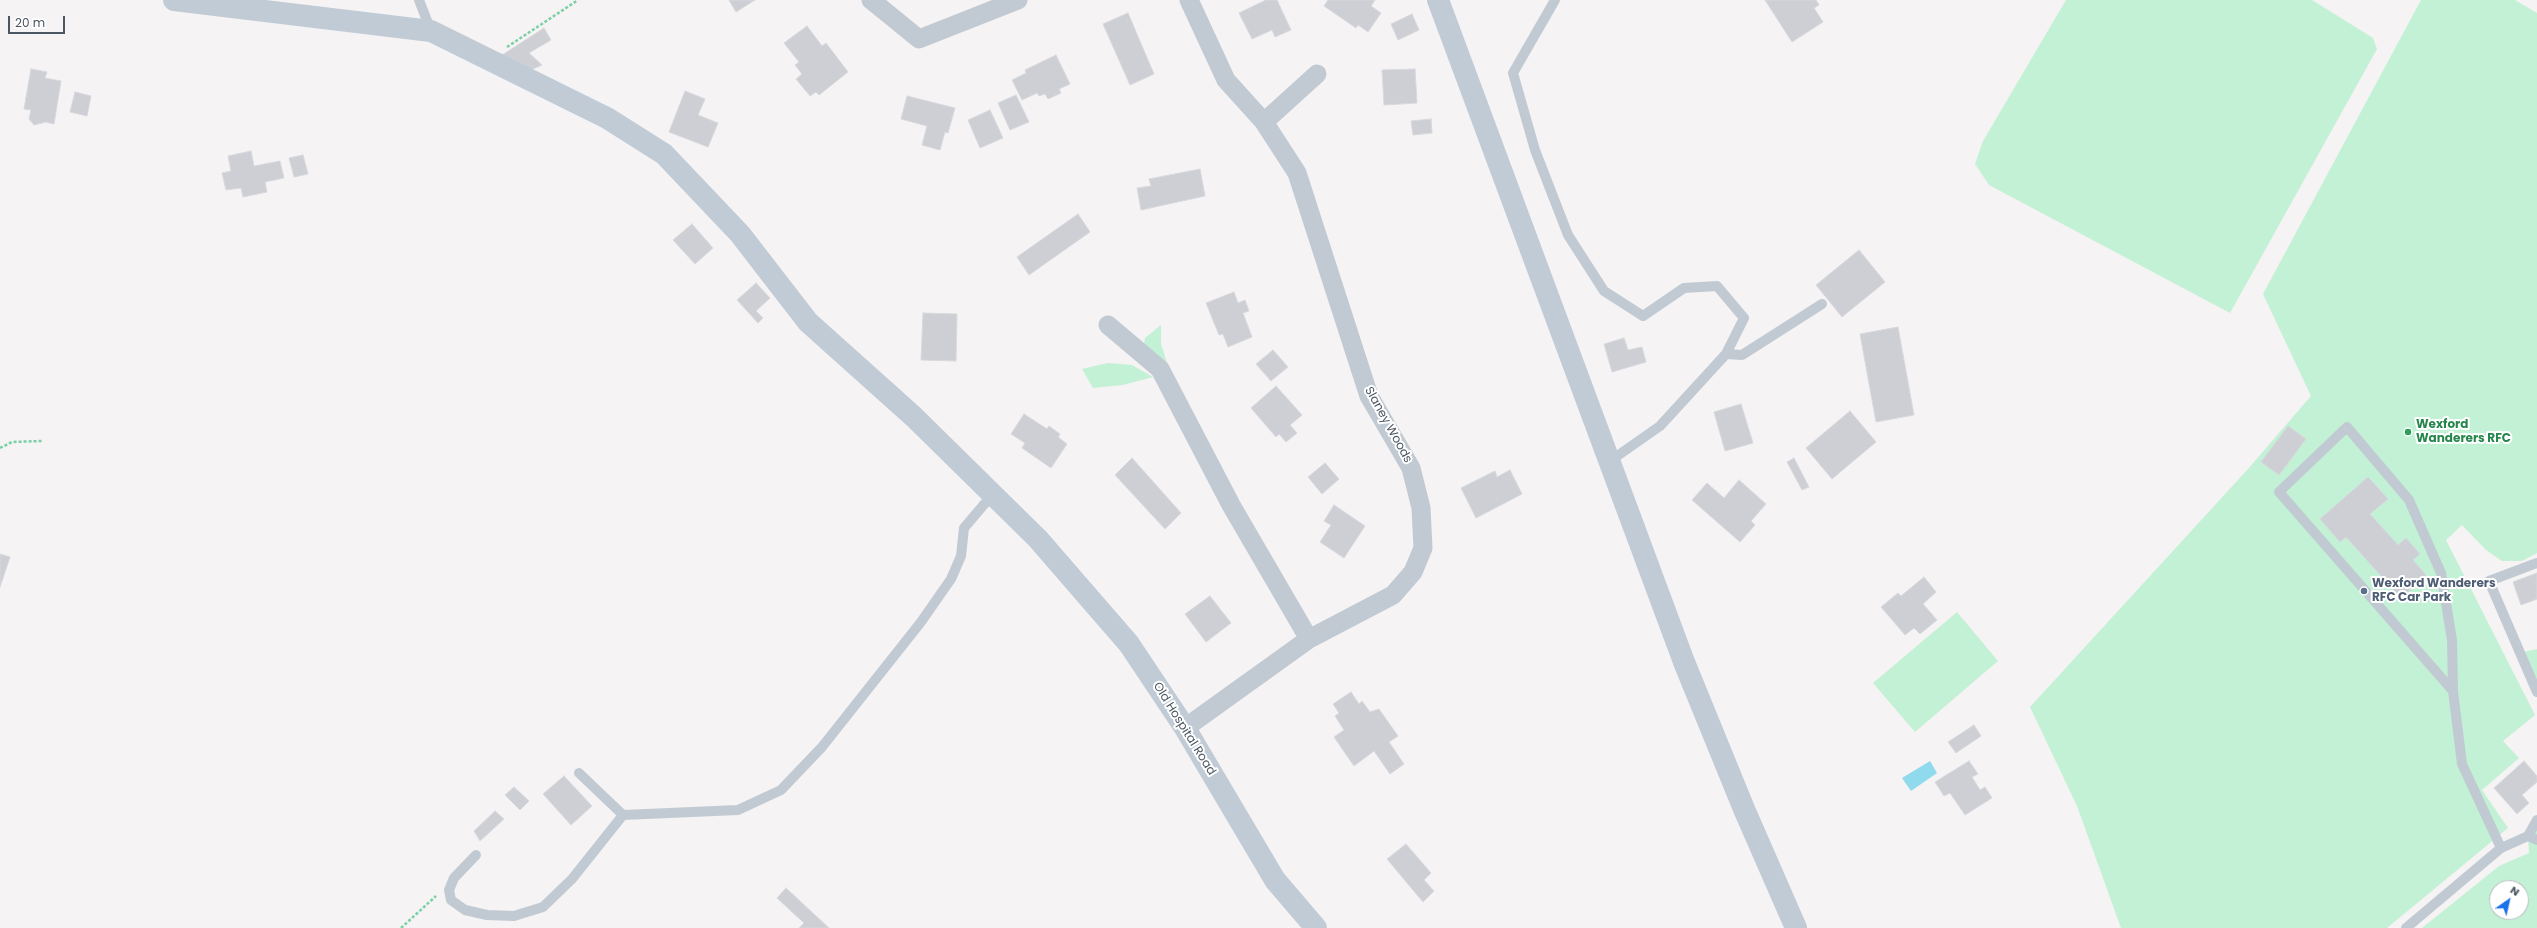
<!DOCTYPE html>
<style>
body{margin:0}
#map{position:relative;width:2537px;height:928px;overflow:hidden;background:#f5f3f3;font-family:Poppins,sans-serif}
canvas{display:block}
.north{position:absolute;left:2489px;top:880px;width:40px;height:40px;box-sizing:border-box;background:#fff;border:1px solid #b7bbc0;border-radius:50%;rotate:34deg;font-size:11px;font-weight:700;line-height:16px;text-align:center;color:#4a5661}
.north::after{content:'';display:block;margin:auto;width:14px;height:18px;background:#1a73e8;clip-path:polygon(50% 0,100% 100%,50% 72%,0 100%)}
.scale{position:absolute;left:8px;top:16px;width:57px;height:18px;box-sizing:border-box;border:2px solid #4a5661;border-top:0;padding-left:5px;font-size:12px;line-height:14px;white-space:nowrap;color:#4a5661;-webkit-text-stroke:3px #fff;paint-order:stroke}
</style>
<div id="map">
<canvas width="2537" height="928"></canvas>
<div class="north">N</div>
<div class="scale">20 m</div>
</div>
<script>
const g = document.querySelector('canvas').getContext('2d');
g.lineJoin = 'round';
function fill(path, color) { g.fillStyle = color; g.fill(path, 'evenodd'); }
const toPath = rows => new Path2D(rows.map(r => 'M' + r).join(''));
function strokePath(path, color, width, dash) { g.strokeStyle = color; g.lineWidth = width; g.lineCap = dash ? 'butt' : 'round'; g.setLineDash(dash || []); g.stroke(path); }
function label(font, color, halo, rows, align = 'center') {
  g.font = font + ' Poppins,sans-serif'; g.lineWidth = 4; g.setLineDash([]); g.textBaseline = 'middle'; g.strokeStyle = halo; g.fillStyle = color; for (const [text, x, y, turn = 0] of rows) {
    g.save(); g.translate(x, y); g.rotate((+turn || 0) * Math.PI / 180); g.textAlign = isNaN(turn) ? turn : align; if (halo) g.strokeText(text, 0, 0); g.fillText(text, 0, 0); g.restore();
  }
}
const green = toPath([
 [2066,0,2312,0,2373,38,2377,49,2230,313,1989,185,1975,164,1983,141],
 [2421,0,2515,0,2537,13,2537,553,2522,561,2502,561,2486,550,2462,525,2446,540,2535,715,2503,741,2519,758,2482,790,2508,828,2387,928,2121,928,2077,806,2030,707,2248,469,2311,396,2263,294],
 [1161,325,1161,344,1168,366,1144,345,1145,338],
 [1108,363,1132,365,1153,377,1123,385,1093,388,1082,369],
 [1957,612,1998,661,1915,732,1873,683],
 [2537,649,2537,687,2524,652],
 [2537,820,2537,928,2422,928,2499,866,2529,853,2528,836],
 [2497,888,2521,888,2521,912,2497,912]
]);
const water = toPath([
 [1930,761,1937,773,1911,791,1902,778]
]);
const building = toPath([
 [729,0,755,0,736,12,729,0],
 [1266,0,1277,0,1291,30,1275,37,1272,30,1252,39,1239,13,1266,0],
 [1328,0,1375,0,1371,6,1381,13,1368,32,1358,25,1356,28,1324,6,1328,0],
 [1765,0,1816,0,1819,5,1814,8,1823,22,1792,42,1765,0],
 [1128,13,1154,74,1130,85,1103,24,1128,13],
 [1412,14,1419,30,1398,40,1391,24,1412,14],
 [807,26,822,46,826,43,848,72,819,95,816,92,810,96,796,79,802,74,795,65,799,62,784,43,807,26],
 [544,28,551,40,529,53,542,65,524,73,499,57,544,28],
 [1056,55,1070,84,1059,89,1061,93,1048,99,1045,94,1039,96,1037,93,1022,100,1012,80,1026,73,1025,70,1056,55],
 [31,69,47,72,45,78,61,81,54,124,46,122,34,125,29,119,31,110,24,109,31,69],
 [1415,69,1417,103,1384,105,1382,70,1415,69],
 [685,91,705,99,698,115,718,123,708,147,669,132,685,91],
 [75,92,91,96,87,116,70,112,75,92],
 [1016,95,1029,122,1010,130,998,103,1016,95],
 [907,96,955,108,948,133,945,132,940,150,922,145,927,126,901,119,907,96],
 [990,110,1003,138,980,148,968,120,990,110],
 [1431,119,1432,133,1413,135,1411,121,1431,119],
 [251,151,254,166,280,161,284,178,265,182,267,192,243,197,241,188,226,190,222,173,231,171,228,156,251,151],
 [303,155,308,174,294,177,289,158,303,155],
 [1200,169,1205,196,1141,210,1137,188,1151,186,1149,179,1200,169],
 [1078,214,1090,232,1029,275,1017,257,1078,214],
 [692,224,713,248,695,264,673,240,692,224],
 [1859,250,1885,282,1842,317,1816,285,1859,250],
 [756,283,770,298,756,311,763,318,758,323,737,300,756,283],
 [1234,292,1238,303,1245,300,1249,311,1243,313,1252,337,1228,347,1223,334,1219,335,1206,303,1234,292],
 [923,313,957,314,956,361,921,360,923,313],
 [1898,327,1914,415,1876,422,1860,334,1898,327],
 [1624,338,1628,350,1642,347,1646,362,1612,372,1604,344,1624,338],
 [1273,350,1288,367,1271,381,1256,364,1273,350],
 [1276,386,1302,415,1290,425,1297,433,1286,442,1279,434,1276,437,1251,408,1276,386],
 [1741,404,1753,443,1725,451,1714,412,1741,404],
 [1850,411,1876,442,1832,479,1806,448,1850,411],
 [1024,414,1047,429,1049,426,1060,434,1058,437,1067,444,1051,468,1022,448,1025,443,1011,434,1024,414],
 [2288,426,2306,439,2279,475,2261,462,2288,426],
 [1132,458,1181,513,1165,529,1115,475,1132,458],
 [1794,458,1809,487,1802,490,1787,462,1794,458],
 [1325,463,1339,479,1322,494,1308,477,1325,463],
 [1510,470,1522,494,1476,518,1461,488,1495,471,1497,477,1510,470],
 [2368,477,2388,499,2370,514,2398,545,2406,538,2420,554,2413,560,2426,575,2401,598,2346,537,2340,542,2320,519,2368,477],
 [1739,480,1766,504,1751,521,1755,525,1740,542,1692,500,1707,483,1724,498,1739,480],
 [1334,505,1365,526,1344,558,1320,542,1331,525,1324,521,1334,505],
 [0,554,10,557,0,587,0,554],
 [2537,573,2537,599,2521,605,2513,582,2537,573],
 [1924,577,1936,592,1923,604,1937,620,1920,634,1914,628,1905,635,1881,607,1898,593,1901,596,1924,577],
 [1210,596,1231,623,1206,642,1185,614,1210,596],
 [1351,692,1359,704,1362,701,1370,712,1379,709,1398,736,1389,742,1404,764,1390,774,1374,751,1354,766,1334,737,1344,730,1335,716,1339,713,1333,704,1351,692],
 [1974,725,1981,736,1956,753,1948,742,1974,725],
 [1969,761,1978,774,1972,777,1980,790,1985,787,1992,798,1965,815,1950,793,1944,796,1935,782,1969,761],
 [2524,761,2537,776,2537,782,2522,795,2529,803,2517,814,2494,788,2524,761],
 [564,776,592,806,571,825,543,794,564,776],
 [514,787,529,801,520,810,505,795,514,787],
 [495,811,504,819,480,841,474,831,495,811],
 [1406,844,1431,873,1424,880,1434,891,1423,902,1387,859,1406,844],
 [786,888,829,928,799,928,804,923,777,898,786,888]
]);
const path = toPath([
 [507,47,578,0],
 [0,448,12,442,42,441],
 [401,928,436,896]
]);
const lane = toPath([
 [419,0,431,31],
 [1555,0,1513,73,1535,150,1568,235,1604,291,1643,316,1684,288,1717,286,1744,318,1726,354,1660,426,1610,461],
 [1726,354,1742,355,1822,304],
 [2537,563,2489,581,2537,692],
 [579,773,623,815,738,810,781,790,822,747,921,622,951,579,961,556,964,528,992,495],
 [2528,836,2537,820],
 [2501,848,2528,836,2537,840],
 [476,855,454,878,449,890,451,900,465,910,487,915,514,916,543,907,572,879,623,815],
 [2406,928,2501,848,2462,764,2453,691,2452,640,2441,573,2409,500,2347,427,2279,492,2453,691]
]);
const street = toPath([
 [871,0,919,39,1018,0],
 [1264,122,1317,74],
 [1108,325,1160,369,1231,505,1309,639],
 [1185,728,1309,639,1393,595,1413,572,1423,548,1421,508,1411,468,1369,396,1297,173,1264,122,1226,80,1189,0]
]);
const secondary = toPath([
 [174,0,431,31,607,118,664,154,740,234,808,322,914,417,1038,539,1129,644,1185,728,1275,880,1316,928],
 [1438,0,1684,662,1744,809,1796,928]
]);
const markers = [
 [2408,432,4,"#2e9e5b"],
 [2364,591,4,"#5c6f8a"]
];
const streetNames = [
 ["Slaney Woods",1388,425,61],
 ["Old Hospital Road",1184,729,58]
];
const leisureNames = [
 ["Wexford",2416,425],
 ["Wanderers RFC",2416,439]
];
const serviceNames = [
 ["Wexford Wanderers",2372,584],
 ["RFC Car Park",2372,598]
];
fill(green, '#c3f1d5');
fill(water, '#90daee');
fill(building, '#cdcfd5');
strokePath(building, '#d7d9de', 1);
strokePath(path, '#7ad0a6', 2.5, [3, 2]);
strokePath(lane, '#c1cad2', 10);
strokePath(street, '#c1cad2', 19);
strokePath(secondary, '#c1cbd6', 22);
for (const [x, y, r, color] of markers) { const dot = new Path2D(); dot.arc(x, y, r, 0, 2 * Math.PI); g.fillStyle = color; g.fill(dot); strokePath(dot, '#fff', 1.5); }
label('12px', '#4a5661', '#fff', streetNames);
label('bold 12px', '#27864d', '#fff', leisureNames, 'left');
label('bold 12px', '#4e5e75', '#fff', serviceNames, 'left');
</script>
